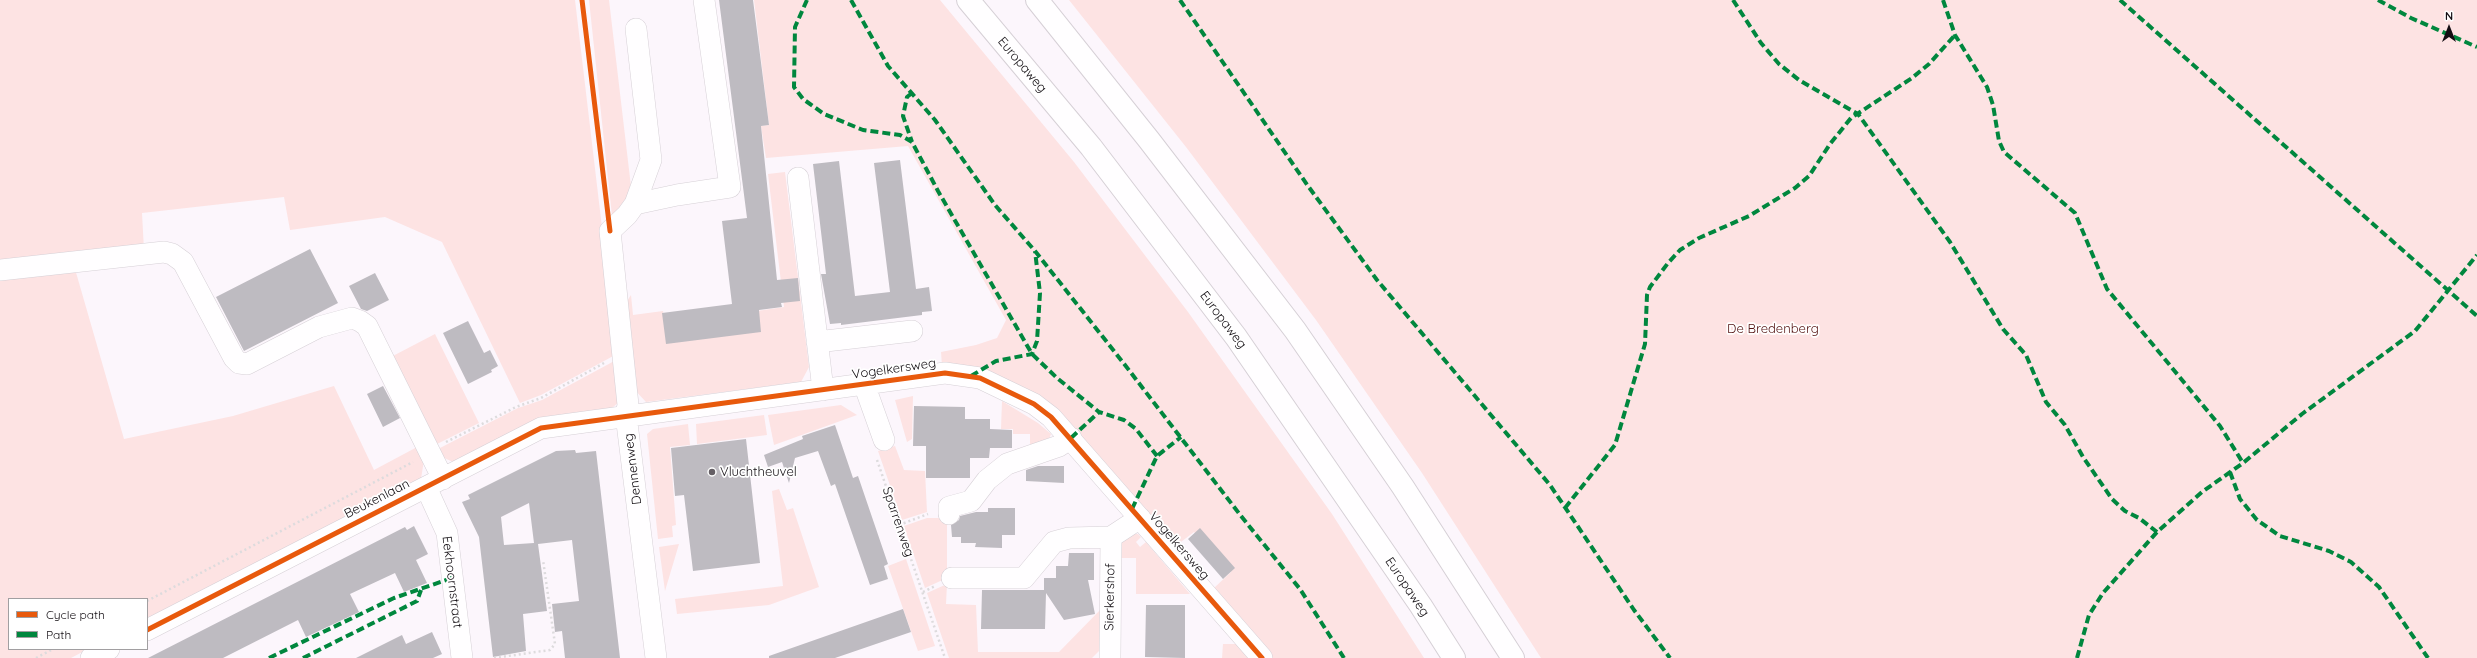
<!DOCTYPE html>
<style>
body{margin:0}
#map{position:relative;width:2477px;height:658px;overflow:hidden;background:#fcf6fc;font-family:Quicksand,sans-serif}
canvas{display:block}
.legend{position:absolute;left:8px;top:598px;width:140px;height:52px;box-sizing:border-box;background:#fff;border:1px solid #a19fa1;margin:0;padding:5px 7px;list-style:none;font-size:12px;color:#130e13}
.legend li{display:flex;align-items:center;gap:8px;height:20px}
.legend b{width:20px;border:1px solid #a19fa1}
.north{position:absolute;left:2429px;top:8px;width:40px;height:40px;-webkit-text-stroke:3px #fff;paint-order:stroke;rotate:0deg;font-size:11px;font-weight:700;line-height:16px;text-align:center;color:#130e13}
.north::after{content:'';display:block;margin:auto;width:14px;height:18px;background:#130e13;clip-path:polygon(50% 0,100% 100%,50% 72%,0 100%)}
</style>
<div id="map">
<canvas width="2477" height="658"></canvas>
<ul class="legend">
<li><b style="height:5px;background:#e8590c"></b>Cycle path</li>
<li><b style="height:5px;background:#00873e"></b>Path</li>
</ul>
<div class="north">N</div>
</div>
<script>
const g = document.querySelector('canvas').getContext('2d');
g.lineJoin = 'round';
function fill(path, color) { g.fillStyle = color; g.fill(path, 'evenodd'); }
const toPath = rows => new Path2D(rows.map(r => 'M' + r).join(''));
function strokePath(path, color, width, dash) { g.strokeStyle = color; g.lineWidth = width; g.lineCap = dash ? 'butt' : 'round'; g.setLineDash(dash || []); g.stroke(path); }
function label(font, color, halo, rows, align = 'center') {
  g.font = font + ' Quicksand,sans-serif'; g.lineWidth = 3.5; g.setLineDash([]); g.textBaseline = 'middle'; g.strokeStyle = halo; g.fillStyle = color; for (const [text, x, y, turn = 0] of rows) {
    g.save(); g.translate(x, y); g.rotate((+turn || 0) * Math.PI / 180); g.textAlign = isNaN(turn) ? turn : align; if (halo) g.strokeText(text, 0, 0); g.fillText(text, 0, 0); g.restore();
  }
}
const green = toPath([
 [0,0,575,0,617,354,541,395,520,403,442,242,385,217,290,230,284,197,142,213,144,250,0,266],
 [589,0,609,0,632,195,612,216],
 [754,0,940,0,1074,162,1188,312,1332,514,1424,658,1272,658,1214,588,1231,572,1194,532,1177,545,1075,432,942,366,941,352,976,345,997,338,1006,320,908,146,766,158,761,126,769,125],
 [1069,0,2477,0,2477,658,1541,658,1422,473,1316,320,1186,147],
 [785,172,809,367,801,382,646,402,632,387,623,307,631,295,633,315,663,311,668,342,757,311,784,307,768,174],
 [75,269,124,439,233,416,334,386,374,470,419,446,424,460,421,479,147,619,147,599,9,599,9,649,88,649,71,658,0,658,0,276],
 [435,334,479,423,435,445,389,358],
 [618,359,620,401,611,409,539,419,453,462,442,457,438,449,518,408,542,400],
 [913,396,912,439,907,442,895,400],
 [1002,401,1038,423,1051,434,1049,439,1030,448,1030,434,1013,434,1013,429,1001,429],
 [841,405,857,415,774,445,768,415],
 [764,415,767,435,697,444,696,424],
 [688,424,690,445,670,447,676,525,672,526,673,537,658,539,647,434,653,429],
 [895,446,904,470,925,471,927,512,902,520,878,451],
 [779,489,787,510,793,508,819,587,769,605,677,614,675,599,783,586,772,491],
 [927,518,947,518,947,578,925,588,904,526],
 [1132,534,1138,534,1141,537,1136,542,1140,547,1146,542,1190,594,1136,594,1136,558,1121,558,1121,542],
 [679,544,665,591,659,547],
 [906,559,935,646,918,651,888,566],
 [947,584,946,604,976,605,978,652,1059,652,1103,607,1101,649,1092,658,949,658,927,593],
 [1223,644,1236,644,1248,658,1222,658]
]);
const building = toPath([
 [719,0,753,0,769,125,761,126,777,280,798,278,800,301,781,303,782,307,759,310,761,332,666,344,662,313,732,304,722,221,747,218],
 [900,160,916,289,929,287,932,311,922,312,922,315,841,325,841,323,830,324,821,274,826,274,813,164,839,161,855,296,890,292,874,163],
 [310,249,338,303,244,351,216,297],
 [375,273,389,300,367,311,361,309,349,286],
 [468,321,484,353,490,350,498,366,491,370,492,372,468,384,443,333],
 [383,386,400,418,383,427,367,394],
 [914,406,965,407,965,419,990,419,990,429,1012,430,1012,448,990,448,989,458,970,458,970,478,926,478,926,446,913,446],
 [835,425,853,478,858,476,888,564,884,566,888,579,870,585,835,484,831,486,818,451,795,458,789,483,782,462,768,467,764,455,803,439,802,436],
 [746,439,760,563,693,571,684,495,675,496,671,448],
 [575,450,576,453,596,451,620,658,565,658,562,631,555,632,552,604,579,601,572,540,538,544,547,611,523,614,526,651,493,657,479,537,462,502,470,499,468,495,556,451],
 [529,503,534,543,504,545,501,517],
 [1038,466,1064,466,1064,483,1026,481,1026,470],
 [988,508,1015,508,1015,535,1002,535,1002,548,975,547,976,543,961,543,961,537,952,537,951,525,959,520,960,516,976,512,988,512],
 [414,526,428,554,416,560,427,583,404,592,395,573,350,594,359,612,306,637,298,620,223,658,148,658,405,527,407,530],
 [1200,528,1235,568,1223,579,1188,539],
 [1069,553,1094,553,1094,580,1088,580,1095,614,1064,620,1046,593,1045,629,981,629,982,590,1044,590,1044,578,1056,578,1056,566,1068,566],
 [1146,605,1185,605,1185,658,1145,657],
 [903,609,911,632,835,658,769,658,769,656],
 [432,632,442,654,433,658,356,658,402,635,406,644]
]);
const path = toPath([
 [446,442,516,407,541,398,604,363],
 [877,460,945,658],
 [899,525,928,514],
 [923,592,935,586],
 [147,601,413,462],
 [36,658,53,649],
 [494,658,550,650,555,644,543,560]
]);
const minor = toPath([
 [798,178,823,390],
 [635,204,651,160,636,29],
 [0,270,164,252,172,254,183,262,234,358,239,363,247,364,319,327,352,318,360,321,367,326,443,479],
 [817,342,912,331],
 [864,384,884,440],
 [426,487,447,533,462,658],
 [949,514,949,507,971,501,987,480,1007,464,1059,446,1071,438],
 [952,578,1024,578,1054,542,1069,538,1111,537,1140,518],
 [147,630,541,428,945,373,980,378,1034,404,1051,417,1262,658],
 [91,658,109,649],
 [656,658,626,415,628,405,610,231,627,215,635,204,677,195,730,187,704,0],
 [1110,658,1111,537]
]);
const highway = toPath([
 [968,0,1091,147,1236,337,1421,606,1454,658],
 [1037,0,1149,140,1295,330,1403,487,1513,658]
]);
const quiet = toPath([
 [807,0,795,27,794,87,803,99,824,114,863,130,900,135,912,142,938,191,1032,354,1057,378,1099,412,1124,420,1136,429,1157,456],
 [851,0,888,66,935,120,995,205,1035,251,1125,365,1241,516,1300,589,1344,658],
 [1180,0,1308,186,1377,280,1550,485,1634,610,1670,658],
 [1733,0,1761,43,1779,64,1799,80,1858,114,1950,242,2003,329,2026,355,2046,402,2065,425,2083,457,2112,499,2125,511,2139,518,2157,532],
 [1943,0,1955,35,1987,87,1993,105,1999,141,2004,152,2075,213,2107,289,2220,426,2243,463],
 [2120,0,2477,316],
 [2378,0,2411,18,2477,47],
 [912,93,907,97,903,116,912,142],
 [971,376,996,361,1032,354,1037,341,1040,293,1035,251],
 [1071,438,1099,412],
 [2230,472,2240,499,2257,520,2280,536,2329,551,2351,562,2379,587,2428,658],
 [1565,508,1615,445,1645,344,1647,295,1650,287,1668,263,1680,250,1699,238,1749,216,1795,188,1809,176,1830,144,1851,118,1912,78,1929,64,1955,35],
 [1132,509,1157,456,1181,437],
 [269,658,394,598,452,578],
 [303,658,417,601,421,590],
 [2077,658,2089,615,2103,593,2157,532,2202,492,2243,463,2302,414,2415,331,2477,255]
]);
const cycleway = toPath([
 [582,0,610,231],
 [147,630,541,428,945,373,980,378,1034,404,1051,417,1262,658]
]);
const markers = [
 [712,472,4,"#655f65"]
];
const streetNames = [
 ["Europaweg",1022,65,50],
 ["Europaweg",1223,320,53],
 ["Vogelkersweg",894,369,-8],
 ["Dennenweg",633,469,-97],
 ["Beukenlaan",377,499,-27],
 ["Sparrenweg",898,522,71],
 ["Vogelkersweg",1179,546,49],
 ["Eekhoornstraat",452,582,83],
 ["Europaweg",1407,587,56],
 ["Sierkershof",1110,597,-89]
];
const parkNames = [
 ["De Bredenberg",1773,329]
];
const poiNames = [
 ["Vluchtheuvel",720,472]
];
fill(green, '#fde3e3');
fill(building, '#bebbc1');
strokePath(minor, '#d6d0d6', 22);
strokePath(highway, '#d6d0d6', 24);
strokePath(path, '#dddbdd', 2.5, [2, 3]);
strokePath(minor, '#fffeff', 21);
strokePath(highway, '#fffeff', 22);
strokePath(quiet, '#00873e', 4, [8, 4]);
strokePath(cycleway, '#e8590c', 5);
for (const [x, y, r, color] of markers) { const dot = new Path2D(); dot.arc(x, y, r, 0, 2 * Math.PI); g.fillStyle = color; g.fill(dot); strokePath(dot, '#fff', 1.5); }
label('13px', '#130e13', '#fff', streetNames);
label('13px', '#541312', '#fff', parkNames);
label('13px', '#130e13', '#fff', poiNames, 'left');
</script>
